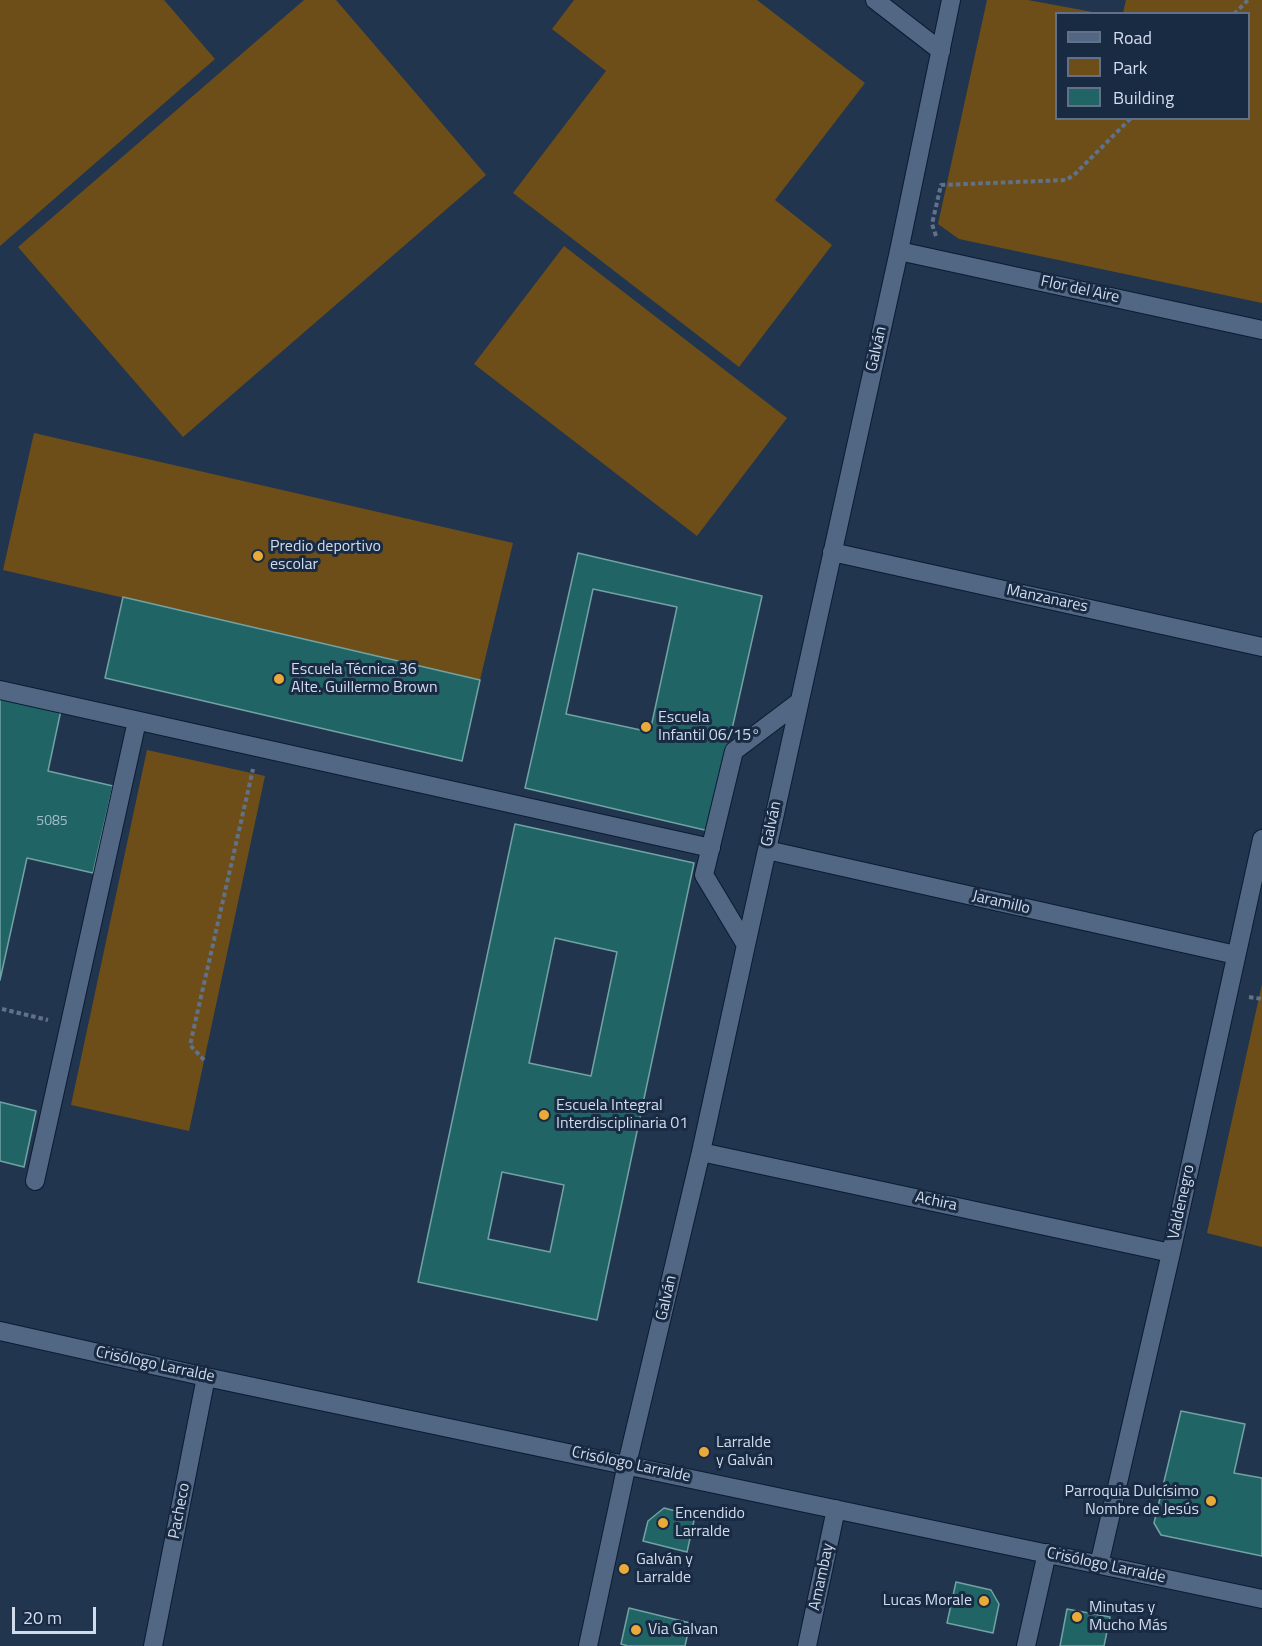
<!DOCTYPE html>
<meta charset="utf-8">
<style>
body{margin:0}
#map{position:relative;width:1262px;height:1646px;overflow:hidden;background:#22354e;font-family:"Titillium Web",sans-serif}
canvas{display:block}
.legend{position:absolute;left:1055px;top:12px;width:195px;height:108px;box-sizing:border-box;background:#192a43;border:2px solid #627187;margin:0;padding:8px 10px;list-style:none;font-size:18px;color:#d0dbec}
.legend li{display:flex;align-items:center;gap:12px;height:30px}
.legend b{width:30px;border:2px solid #627187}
.scale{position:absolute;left:12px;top:1607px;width:84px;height:27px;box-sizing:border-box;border:3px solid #d0dbec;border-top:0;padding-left:8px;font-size:18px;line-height:21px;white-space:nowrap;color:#d0dbec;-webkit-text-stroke:4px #192a43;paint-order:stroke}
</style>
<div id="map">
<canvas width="1262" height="1646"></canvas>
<ul class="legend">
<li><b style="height:8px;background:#526783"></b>Road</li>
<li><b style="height:16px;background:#6d4e19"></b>Park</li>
<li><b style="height:16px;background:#216465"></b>Building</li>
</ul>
<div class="scale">20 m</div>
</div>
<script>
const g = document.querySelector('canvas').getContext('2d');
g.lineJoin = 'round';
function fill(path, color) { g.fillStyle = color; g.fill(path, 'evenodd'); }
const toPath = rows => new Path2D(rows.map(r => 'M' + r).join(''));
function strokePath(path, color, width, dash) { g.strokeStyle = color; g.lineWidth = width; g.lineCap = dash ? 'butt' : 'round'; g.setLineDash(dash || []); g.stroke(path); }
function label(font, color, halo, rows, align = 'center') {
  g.font = font + ' "Titillium Web",sans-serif'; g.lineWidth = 6; g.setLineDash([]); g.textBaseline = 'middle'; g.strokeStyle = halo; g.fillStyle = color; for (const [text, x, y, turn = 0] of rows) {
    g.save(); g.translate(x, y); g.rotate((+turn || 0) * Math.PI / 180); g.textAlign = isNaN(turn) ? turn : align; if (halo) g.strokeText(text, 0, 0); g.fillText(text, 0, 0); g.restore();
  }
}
const green = toPath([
 [0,0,164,0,215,59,0,246],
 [304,0,336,0,486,175,183,437,18,247],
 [574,0,757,0,865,83,775,200,832,245,739,367,513,193,606,71,552,29],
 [987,0,1028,0,1098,13,1056,14,1056,118,1248,118,1248,14,1123,13,1126,0,1262,0,1262,303,959,239,938,224],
 [564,246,787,418,697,536,474,364],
 [34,433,513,543,480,680,3,570],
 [147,750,265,776,189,1131,71,1105],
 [1262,984,1262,1247,1207,1233]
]);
const building = toPath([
 [578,553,762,596,709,831,525,788,578,553],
 [593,589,677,607,650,732,566,714,593,589],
 [123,597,480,680,462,761,105,678,123,597],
 [0,696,61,710,48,771,113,786,93,873,27,858,0,980,0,696],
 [515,824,694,863,597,1320,418,1282,515,824],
 [555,938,617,952,591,1076,529,1063,555,938],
 [502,1172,564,1185,550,1252,488,1239,502,1172],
 [0,1102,36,1111,24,1167,0,1161,0,1102],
 [1181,1411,1245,1424,1234,1473,1262,1478,1262,1556,1161,1535,1154,1523,1181,1411],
 [664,1508,695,1516,687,1552,643,1541,648,1521,664,1508],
 [956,1582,991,1590,999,1604,993,1633,947,1623,956,1582],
 [629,1608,690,1623,685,1646,628,1646,621,1644,629,1608],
 [1067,1609,1110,1617,1104,1646,1060,1646,1067,1609]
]);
const path = toPath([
 [1234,14,1248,0],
 [936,236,932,224,941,185,1066,180,1074,175,1131,118],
 [1249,997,1262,999],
 [2,1009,48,1020],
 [204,1060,190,1045,253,769]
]);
const minor = toPath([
 [875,0,941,51],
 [899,251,1262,330],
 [832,552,1262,647],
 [0,690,711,848],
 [767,850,1236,955],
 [746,945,704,875,734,751,799,702],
 [701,1152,1171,1253],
 [35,1181,137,721],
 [0,1331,206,1377,1262,1599],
 [1099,1565,1171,1253,1262,839],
 [153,1646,206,1377],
 [588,1646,627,1464,701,1152,746,945,899,251,951,0],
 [807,1646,836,1509],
 [1026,1646,1047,1553]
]);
const markers = [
 [258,556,6,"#eaaa39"],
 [279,679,6,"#eaaa39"],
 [646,727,6,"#eaaa39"],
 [544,1115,6,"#eaaa39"],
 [704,1452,6,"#eaaa39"],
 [1211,1501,6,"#eaaa39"],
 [663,1523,6,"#eaaa39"],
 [624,1569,6,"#eaaa39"],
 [984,1601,6,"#eaaa39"],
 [1077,1617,6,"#eaaa39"],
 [636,1630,6,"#eaaa39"]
];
const numberNames = [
 ["5085",52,822]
];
const streetNames = [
 ["Flor del Aire",1080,290,12],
 ["Galván",877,349,-77],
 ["Manzanares",1047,599,12],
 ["Galván",772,824,-78],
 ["Jaramillo",1001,903,13],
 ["Achira",936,1202,12],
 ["Valdenegro",1182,1202,-78],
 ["Galván",667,1298,-77],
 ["Crisólogo Larralde",155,1365,12],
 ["Crisólogo Larralde",631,1465,12],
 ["Pacheco",180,1511,-79],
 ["Crisólogo Larralde",1106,1566,12],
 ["Amambay",822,1577,-78]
];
const poiNames = [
 ["Predio deportivo",270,547],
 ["escolar",270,565],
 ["Escuela Técnica 36",291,670],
 ["Alte. Guillermo Brown",291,688],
 ["Escuela",658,718],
 ["Infantil 06/15°",658,736],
 ["Escuela Integral",556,1106],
 ["Interdisciplinaria 01",556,1124],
 ["Larralde",716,1443],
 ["y Galván",716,1461],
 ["Parroquia Dulcísimo",1199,1492,"right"],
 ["Nombre de Jesús",1199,1510,"right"],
 ["Encendido",675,1514],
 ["Larralde",675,1532],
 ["Galván y",636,1560],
 ["Larralde",636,1578],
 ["Lucas Morale",972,1601,"right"],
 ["Minutas y",1089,1608],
 ["Mucho Más",1089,1626],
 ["Via Galvan",648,1630]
];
fill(green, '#6d4e19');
fill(building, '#216465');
strokePath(building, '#72a3a4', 1.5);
strokePath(minor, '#0b1b33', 20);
strokePath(path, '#617187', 4, [4.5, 3]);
strokePath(minor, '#526783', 18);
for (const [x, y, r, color] of markers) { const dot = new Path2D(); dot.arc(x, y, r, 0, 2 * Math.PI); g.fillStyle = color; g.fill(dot); strokePath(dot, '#192a43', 2); }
label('14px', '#a4bdca', null, numberNames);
label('16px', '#d0dbec', '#192a43', streetNames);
label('16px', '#d0dbec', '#192a43', poiNames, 'left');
</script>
